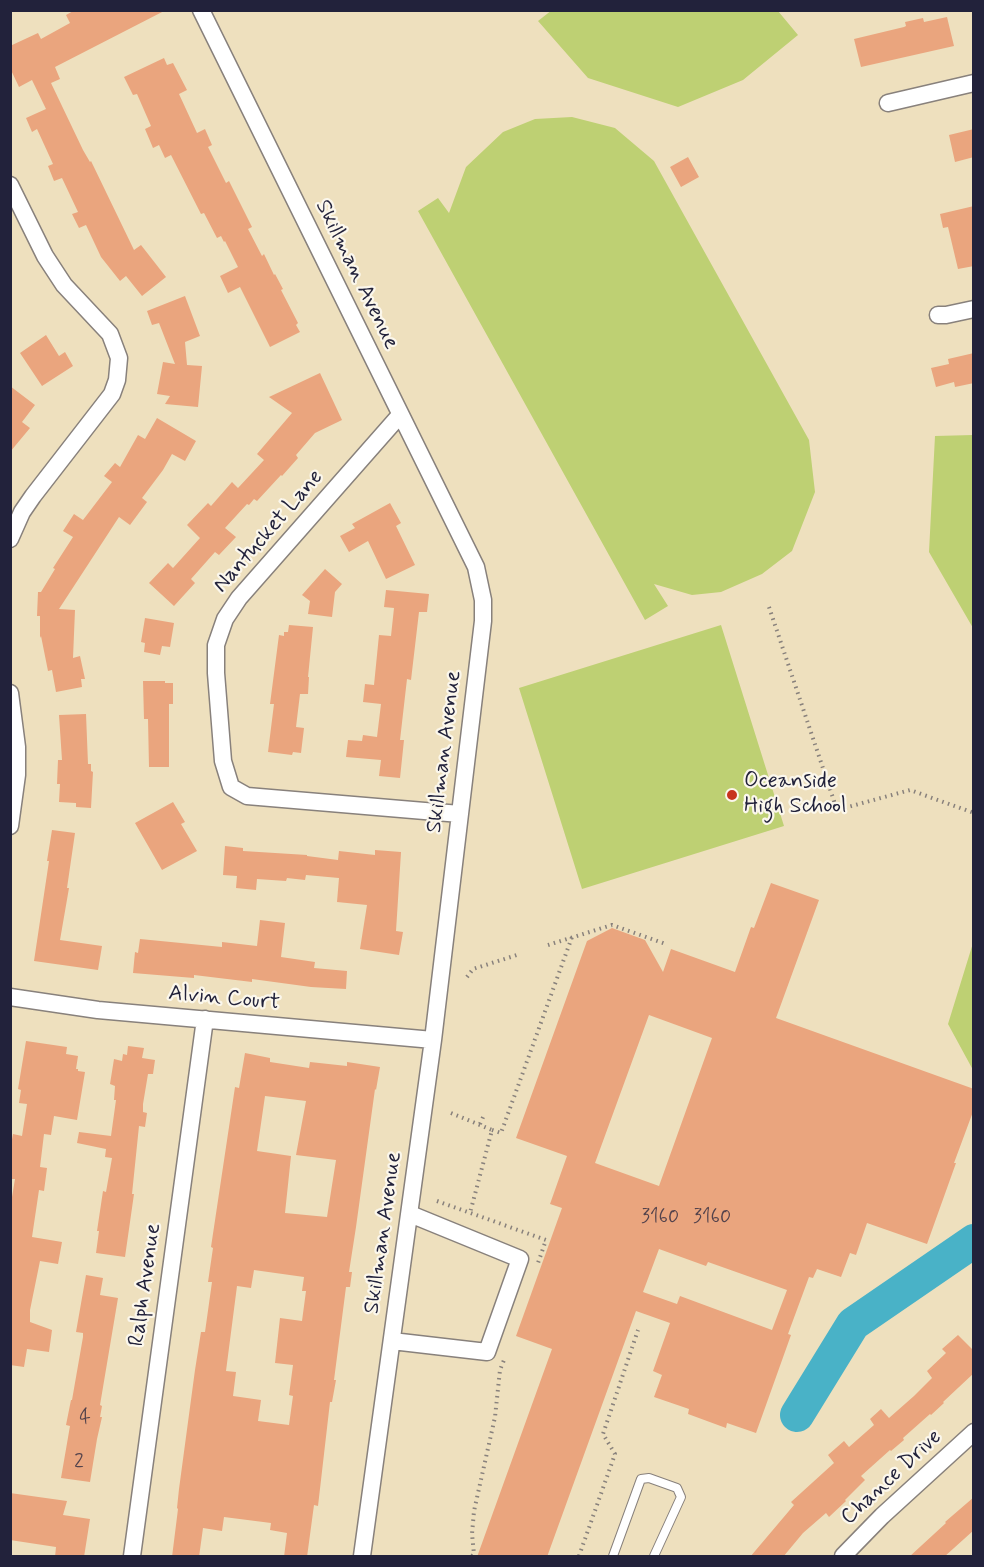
<!DOCTYPE html>
<style>
body{margin:0}
#map{position:relative;width:984px;height:1567px;overflow:hidden;background:#eee0be;font-family:Mynerve,sans-serif}
canvas{display:block}
.frame{position:absolute;inset:0;border:12px solid #22223b;pointer-events:none}
</style>
<div id="map">
<canvas width="984" height="1567"></canvas>
<div class="frame"></div>
</div>
<script>
const g = document.querySelector('canvas').getContext('2d');
g.lineJoin = 'round';
function fill(path, color) { g.fillStyle = color; g.fill(path, 'evenodd'); }
const toPath = rows => new Path2D(rows.map(r => 'M' + r).join(''));
function strokePath(path, color, width, dash) { g.strokeStyle = color; g.lineWidth = width; g.lineCap = dash ? 'butt' : 'round'; g.setLineDash(dash || []); g.stroke(path); }
function label(font, color, halo, rows, align = 'center') {
  g.font = font + ' Mynerve,sans-serif'; g.lineWidth = 4.5; g.setLineDash([]); g.textBaseline = 'middle'; g.strokeStyle = halo; g.fillStyle = color; for (const [text, x, y, turn = 0] of rows) {
    g.save(); g.translate(x, y); g.rotate((+turn || 0) * Math.PI / 180); g.textAlign = isNaN(turn) ? turn : align; if (halo) g.strokeText(text, 0, 0); g.fillText(text, 0, 0); g.restore();
  }
}
const green = toPath([
 [552,10,778,11,798,35,743,80,678,107,588,78,538,21],
 [572,117,615,128,654,161,809,440,815,492,792,551,762,574,721,592,692,595,654,584,668,606,645,620,418,211,438,198,449,213,466,167,503,132,535,119],
 [973,435,974,435,973,628,929,552,935,436],
 [721,625,784,826,582,889,519,688],
 [973,943,973,1070,948,1024]
]);
const river = toPath([
 [797,1415,853,1324,974,1241]
]);
const building = toPath([
 [75,10,166,10,55,67,60,79,51,83,83,150,90,162,91,161,134,250,141,245,166,277,142,296,126,276,120,281,101,257,86,225,79,228,72,214,78,212,62,178,54,181,48,166,53,164,37,129,32,132,26,118,46,109,32,80,19,87,10,68,10,46,38,33,41,39,70,23,66,15],
 [947,17,954,46,861,67,854,39,904,27,906,26,905,22,923,18,924,22],
 [164,58,167,65,173,63,187,90,179,94,197,133,205,129,212,145,208,147,226,183,229,181,252,227,248,229,262,256,264,254,274,275,275,274,283,289,281,290,298,323,296,325,300,332,270,347,240,287,228,293,220,276,238,267,225,241,224,242,221,236,217,238,204,213,201,214,171,155,165,158,159,145,153,148,145,129,151,126,137,94,133,95,124,77],
 [974,129,974,157,955,162,949,135],
 [688,157,699,177,681,187,670,167],
 [974,206,974,266,958,269,948,227,943,228,940,214],
 [185,296,200,336,185,342,187,365,202,366,198,407,165,404,170,396,157,394,163,362,175,364,159,323,152,325,147,311],
 [46,335,59,356,65,352,73,366,42,386,20,353],
 [974,353,974,383,955,387,954,382,936,387,931,368,949,364,948,359],
 [320,373,342,420,315,433,296,455,298,458,282,476,281,475,257,501,254,499,249,505,247,504,225,528,236,537,219,555,215,552,191,579,195,583,174,606,149,583,168,563,173,568,200,538,187,525,208,503,211,506,232,482,238,488,264,460,257,454,292,413,269,397],
 [10,386,35,405,22,422,30,428,10,452],
 [157,418,196,441,185,461,172,454,163,470,142,498,147,502,130,525,119,517,59,609,75,610,73,658,80,656,85,679,81,679,82,687,56,692,52,670,48,671,41,636,40,638,40,616,37,616,38,592,41,592,55,569,53,568,73,537,63,531,74,514,83,520,112,482,104,476,115,463,120,467,138,435,145,439],
 [390,503,401,523,396,526,415,565,386,579,368,541,349,552,340,536,355,528,352,524],
 [325,569,342,584,335,592,332,617,308,614,310,601,302,595],
 [386,590,429,594,427,612,419,612,411,680,407,679,400,740,404,740,400,778,379,776,381,760,346,757,348,740,362,741,363,735,377,737,381,704,363,702,365,684,374,685,379,635,391,636,394,608,384,607],
 [145,618,174,623,170,647,162,646,160,655,144,652,145,643,141,642],
 [289,625,313,627,308,677,309,677,308,694,300,694,296,727,304,728,301,753,293,752,292,755,268,752,274,704,270,704,279,635,284,636,284,632,288,632],
 [143,681,165,681,165,683,173,683,173,704,169,704,169,767,149,767,148,719,144,719],
 [86,714,88,764,91,764,91,771,93,772,91,808,76,807,76,803,59,802,60,784,57,784,58,760,62,760,59,715],
 [173,802,185,822,181,824,197,851,162,870,135,823],
 [52,830,75,833,67,888,69,888,60,940,102,946,98,970,34,961,49,861,47,861],
 [225,846,243,848,243,851,307,855,307,856,338,860,339,851,375,855,375,850,401,852,396,931,403,932,399,955,360,949,367,905,337,902,339,878,306,875,305,880,287,878,286,881,257,879,256,890,236,888,237,876,223,875],
 [771,883,819,900,776,1018,974,1089,974,1109,954,1163,956,1163,927,1244,867,1223,856,1255,850,1253,841,1277,817,1269,813,1278,809,1277,788,1334,791,1335,756,1433,727,1423,726,1428,688,1414,689,1409,654,1397,662,1375,653,1371,670,1323,636,1311,547,1557,477,1557,552,1349,516,1336,562,1208,550,1204,567,1156,516,1138,587,941,612,928,645,940,663,972,671,949,735,972,751,927,754,928],
 [649,1015,712,1038,659,1186,595,1163],
 [659,1249,706,1266,708,1262,787,1290,772,1330,680,1296,677,1304,643,1292],
 [260,920,285,923,281,957,315,962,314,968,347,971,346,989,311,987,252,979,252,982,194,975,194,978,133,973,135,952,138,953,140,939,222,947,222,942,257,946],
 [26,1041,67,1047,66,1054,78,1056,76,1069,78,1069,78,1071,85,1072,77,1120,54,1116,51,1135,44,1134,40,1167,47,1168,44,1191,39,1190,32,1237,62,1242,58,1264,40,1261,30,1310,30,1322,52,1330,49,1352,27,1349,24,1367,10,1365,10,1209,15,1179,10,1179,10,1150,13,1134,22,1136,27,1104,19,1103,21,1090,18,1089],
 [128,1046,144,1048,142,1058,155,1060,153,1074,148,1074,143,1104,143,1112,147,1113,145,1127,139,1126,132,1194,134,1194,125,1257,96,1253,99,1231,97,1231,103,1191,106,1192,112,1158,105,1157,106,1149,77,1143,79,1132,111,1136,116,1100,114,1100,115,1086,110,1084,114,1059,122,1061,123,1054,127,1055],
 [245,1053,270,1058,270,1062,309,1068,310,1062,347,1066,347,1062,380,1067,376,1090,375,1089,356,1227,349,1272,352,1272,350,1287,346,1287,334,1380,336,1380,332,1402,330,1402,318,1506,314,1505,307,1557,284,1557,287,1533,270,1530,271,1523,224,1517,222,1531,203,1528,199,1557,172,1557,178,1509,177,1508,179,1489,195,1370,201,1332,205,1332,212,1282,208,1282,213,1248,211,1247,235,1087,239,1088],
 [265,1096,306,1101,296,1155,336,1160,327,1217,285,1213,291,1156,257,1151],
 [254,1270,304,1277,302,1291,306,1291,302,1321,280,1318,275,1363,293,1365,289,1395,293,1396,289,1425,258,1421,261,1400,233,1396,236,1372,226,1371,237,1286,251,1288],
 [86,1275,103,1278,100,1295,118,1298,100,1405,102,1406,100,1417,102,1417,97,1439,90,1482,61,1478,70,1426,66,1425,71,1400,72,1400,83,1337,83,1333,76,1332],
 [958,1335,974,1351,974,1373,943,1402,944,1403,931,1415,930,1414,903,1438,904,1440,891,1451,890,1450,861,1476,865,1480,845,1500,846,1501,829,1517,826,1513,803,1533,783,1557,750,1557,794,1505,791,1502,834,1463,828,1455,844,1441,849,1447,874,1425,870,1419,881,1409,889,1418,914,1396,932,1378,927,1371,946,1353,942,1349],
 [10,1493,67,1501,63,1515,90,1519,84,1557,55,1557,56,1547,10,1540],
 [974,1497,974,1530,944,1557,909,1557,946,1523,945,1522]
]);
const path = toPath([
 [769,607,837,810,910,790,974,813],
 [548,945,612,925,666,944],
 [467,977,473,969,517,955],
 [451,1113,492,1130,470,1213],
 [480,1124,484,1115],
 [492,1130,501,1133,572,937],
 [437,1201,546,1240,538,1263],
 [472,1556,474,1554,472,1534,474,1511,495,1417,500,1370,504,1360],
 [579,1556,615,1454,603,1434,638,1330]
]);
const service = toPath([
 [613,1556,641,1479,649,1478,677,1488,681,1497,654,1556]
]);
const minor = toPath([
 [201,10,476,567,483,600,483,621,433,1040,362,1556],
 [888,103,974,83],
 [10,185,45,256,64,285,110,334,119,358,117,380,112,394,33,496,22,512,10,539],
 [938,315,946,315,974,309],
 [400,415,239,598,225,619,216,645,216,673,223,761,231,787,247,796,460,814],
 [10,693,17,747,17,775,10,826],
 [10,997,98,1010,433,1040],
 [392,1341,487,1352,520,1259,410,1214],
 [132,1556,205,1019],
 [843,1556,882,1516,974,1432]
]);
const markers = [
 [732,795,6,"#c8321e"]
];
const numberNames = [
 ["3160",660,1218],
 ["3160",712,1218],
 ["4",85,1419],
 ["2",79,1463]
];
const streetNames = [
 ["Skillman Avenue",356,275,64],
 ["Nantucket Lane",269,532,-49],
 ["Skillman Avenue",445,752,-83],
 ["Alvin Court",224,999,5],
 ["Skillman Avenue",384,1233,-82],
 ["Ralph Avenue",146,1285,-82],
 ["Chance Drive",892,1478,-43]
];
const poiNames = [
 ["Oceanside",744,782],
 ["High School",744,807]
];
fill(green, '#bed073');
strokePath(river, '#49b2c7', 34);
fill(building, '#eaa57e');
strokePath(service, '#88817c', 10);
strokePath(minor, '#88817c', 19);
strokePath(path, '#88817c', 4, [1.5, 4.5]);
strokePath(service, '#fff', 8);
strokePath(minor, '#fff', 16);
for (const [x, y, r, color] of markers) { const dot = new Path2D(); dot.arc(x, y, r, 0, 2 * Math.PI); g.fillStyle = color; g.fill(dot); strokePath(dot, '#fbf7ec', 2); }
label('20px', '#54434c', null, numberNames);
label('22px', '#22223b', '#fbf7ec', streetNames);
label('22px', '#22223b', '#fbf7ec', poiNames, 'left');
</script>
